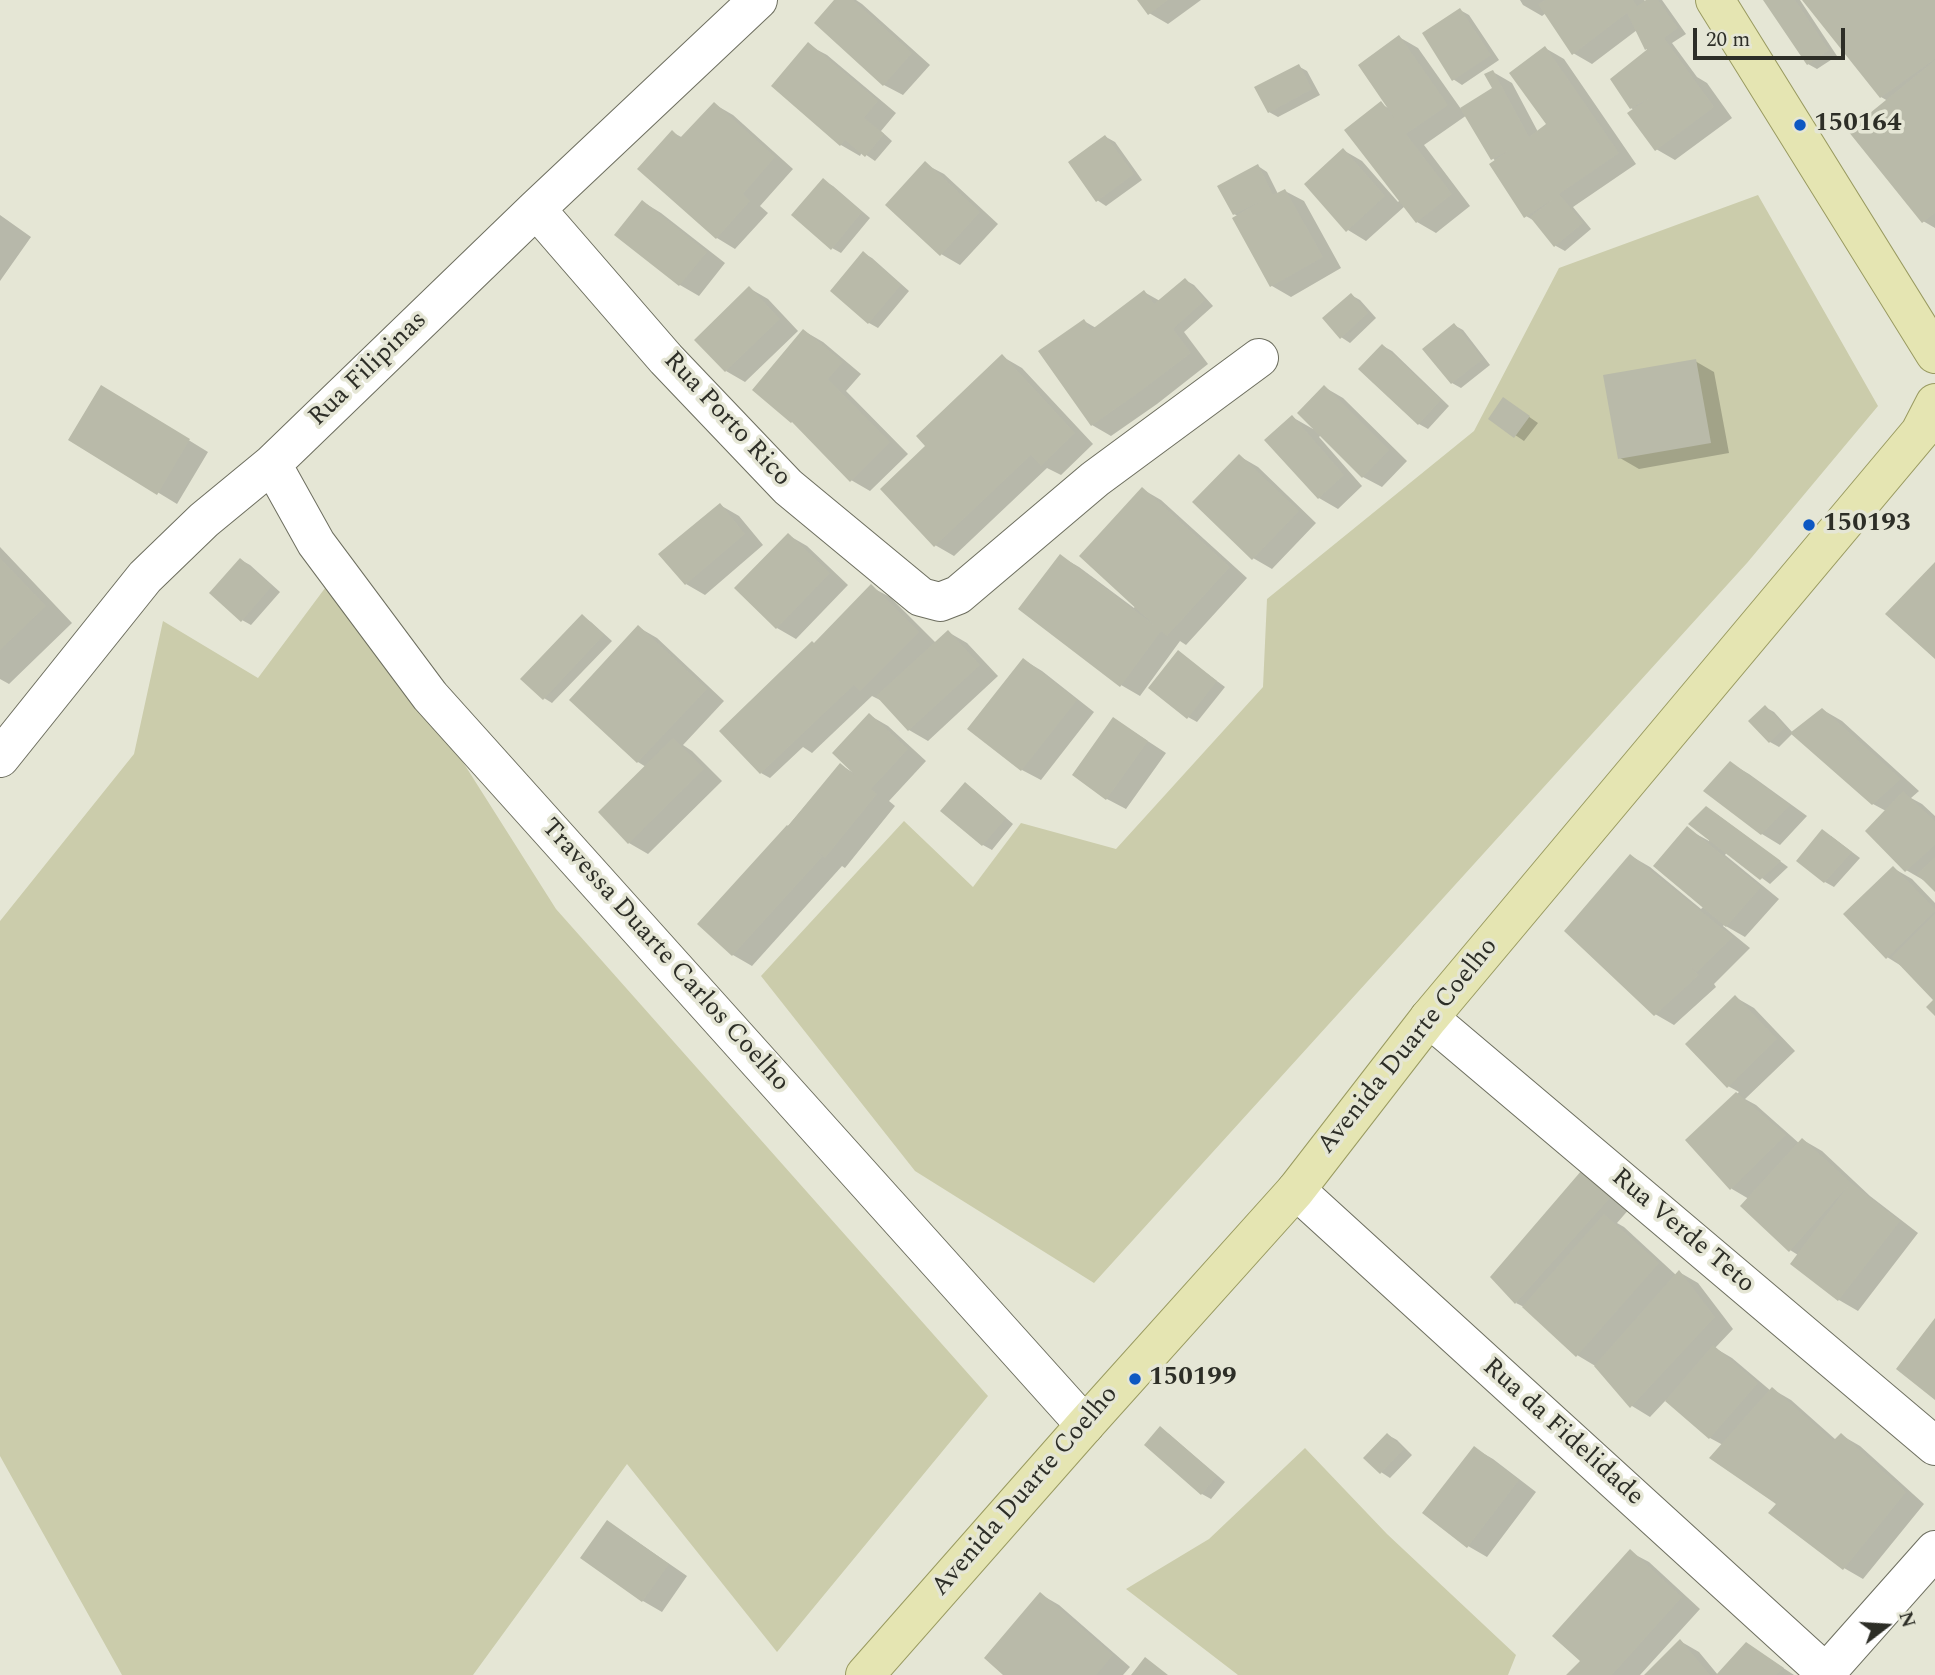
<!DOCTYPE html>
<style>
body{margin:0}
#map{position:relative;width:1935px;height:1675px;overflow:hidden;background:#e5e6d5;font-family:Spectral,serif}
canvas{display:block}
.north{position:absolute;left:1851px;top:1591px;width:70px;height:70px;-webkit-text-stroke:5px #e5e6d5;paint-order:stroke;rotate:73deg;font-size:19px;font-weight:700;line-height:28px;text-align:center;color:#2d2e27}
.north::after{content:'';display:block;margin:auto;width:24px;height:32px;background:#2d2e27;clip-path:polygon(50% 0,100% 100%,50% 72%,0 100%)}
.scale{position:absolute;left:1693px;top:28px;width:152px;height:32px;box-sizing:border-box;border:4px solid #2d2e27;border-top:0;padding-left:9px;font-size:21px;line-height:24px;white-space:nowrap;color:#2d2e27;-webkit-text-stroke:5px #e5e6d5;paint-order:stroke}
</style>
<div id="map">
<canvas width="1935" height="1675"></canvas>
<div class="north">N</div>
<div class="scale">20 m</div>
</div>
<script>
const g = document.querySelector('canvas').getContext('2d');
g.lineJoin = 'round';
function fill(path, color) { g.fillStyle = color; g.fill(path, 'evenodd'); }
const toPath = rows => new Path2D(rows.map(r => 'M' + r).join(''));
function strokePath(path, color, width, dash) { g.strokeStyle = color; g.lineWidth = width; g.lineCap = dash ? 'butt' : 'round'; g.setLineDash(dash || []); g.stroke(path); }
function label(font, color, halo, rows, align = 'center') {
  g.font = font + ' Spectral,serif'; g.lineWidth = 7; g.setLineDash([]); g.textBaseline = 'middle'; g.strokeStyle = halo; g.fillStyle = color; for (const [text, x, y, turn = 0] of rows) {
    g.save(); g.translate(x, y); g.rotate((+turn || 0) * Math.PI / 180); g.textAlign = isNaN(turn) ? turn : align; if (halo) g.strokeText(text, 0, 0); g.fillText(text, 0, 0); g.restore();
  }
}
const green = toPath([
 [1758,195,1878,406,1747,563,1094,1283,915,1171,761,976,904,821,973,887,1021,823,1116,849,1263,687,1267,599,1474,431,1559,268],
 [340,568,556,909,988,1396,777,1652,627,1464,473,1675,122,1675,0,1456,0,921,134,754,163,621,258,678],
 [1305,1448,1387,1534,1516,1655,1508,1675,1238,1675,1126,1589,1209,1539]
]);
const shadow = toPath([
 [837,0,856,0,862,4,930,65,903,95,884,85],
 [1139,0,1201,0,1168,24,1149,13],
 [1520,0,1644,0,1646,2,1648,0,1662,0,1686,34,1672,43,1697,77,1707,83,1732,118,1675,160,1656,149,1634,110,1631,108,1648,52,1637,30,1592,64,1573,53,1546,13,1542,16,1523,5],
 [1765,0,1800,0,1837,56,1817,69,1808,64],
 [1804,0,1935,0,1935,228,1923,221,1888,101,1881,97],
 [1460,10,1469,15,1499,60,1462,85,1453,79],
 [1399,37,1418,48,1461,109,1494,88,1493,72,1512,83,1538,132,1548,125,1545,48,1564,59,1636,164,1573,207,1591,229,1565,251,1556,246,1538,223,1526,216,1495,161,1467,115,1424,145,1470,206,1436,233,1417,222,1405,206,1366,241,1348,230,1343,150,1362,161,1398,202,1400,200,1381,104,1390,109],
 [808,45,827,55,896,113,881,131,892,141,875,161,862,152,860,156,841,145],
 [1298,66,1307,71,1320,95,1278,117,1269,112],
 [714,104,733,115,793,169,760,206,768,213,735,249,717,238,672,132,683,138],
 [1106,137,1115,142,1142,180,1106,206,1097,200],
 [925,164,944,174,998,224,960,265,941,254],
 [1258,166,1267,172,1278,194,1285,191,1304,201,1341,268,1291,297,1272,286,1235,218,1238,216,1234,214],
 [824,181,833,186,870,218,841,253,832,248],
 [643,202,661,213,725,263,699,296,680,285,617,234],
 [0,215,31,237,0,281],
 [863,253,872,258,909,291,878,328,869,323],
 [1185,280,1194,285,1213,306,1184,332,1208,364,1157,404,1111,436,1092,425,1084,321,1096,328,1144,292,1160,301],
 [749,288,768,299,798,331,745,382,726,371],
 [1351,295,1360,300,1376,318,1350,343,1341,337],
 [1454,325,1463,330,1490,365,1461,388,1452,383],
 [804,331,823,342,861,374,846,391,908,454,870,491,851,480],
 [1383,346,1392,351,1449,406,1428,429,1419,424],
 [1003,357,1022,368,1093,444,1061,475,1047,468,954,556,935,545,928,446],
 [1695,361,1714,372,1729,453,1639,469,1620,458],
 [1324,387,1343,398,1407,461,1382,487,1363,477,1321,435,1319,437,1362,486,1338,509,1319,498,1292,417,1313,429],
 [120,398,208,452,177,504,70,439],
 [1512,405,1538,423,1524,441,1490,418],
 [1239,456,1258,467,1316,523,1272,569,1253,558],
 [1142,489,1161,500,1247,578,1186,645,1180,641,1140,696,1121,685,1060,556,1079,567,1134,608,1135,606],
 [720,505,739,516,763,545,705,595,686,584],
 [788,535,807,546,848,585,796,639,777,628],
 [0,547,72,623,9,684,0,679],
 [241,560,250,565,280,592,251,625,242,620],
 [871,587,890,597,936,643,948,632,967,643,998,676,928,741,909,730,881,699,880,700,872,696,812,753,803,747,770,778,761,773,814,644],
 [582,616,591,622,612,641,552,703,544,698],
 [638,627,657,638,724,701,683,745,692,751,722,781,648,854,629,843,646,767,638,762,571,700],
 [1178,652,1225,687,1197,722,1188,717],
 [1024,660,1042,671,1094,712,1041,780,1022,770,970,729],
 [1765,707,1774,712,1793,733,1823,710,1842,721,1919,791,1911,798,1922,804,1935,816,1935,890,1925,881,1906,870,1886,811,1873,804,1793,733,1779,747,1770,742,1751,721],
 [869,715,888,726,926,761,889,801,895,806,845,868,842,866,752,966,733,955,700,924,787,827,840,765,854,773],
 [1114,719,1166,753,1126,809,1107,799,1075,774],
 [1730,763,1749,774,1807,816,1780,845,1762,834],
 [965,784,974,790,1013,824,992,850,983,845],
 [1715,813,1788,867,1770,884,1727,852,1725,855,1779,899,1745,937,1724,925,1723,926,1750,948,1714,984,1716,987,1674,1025,1655,1014,1631,856,1650,867,1701,909,1704,906,1687,829,1709,841],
 [1831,836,1860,858,1834,887,1825,882],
 [1893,868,1912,879,1935,903,1935,999,1903,967,1887,957],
 [1735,997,1754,1008,1795,1051,1745,1099,1756,1105,1800,1144,1803,1140,1822,1151,1870,1196,1918,1233,1858,1311,1839,1300,1792,1263,1798,1255,1790,1250,1749,1199,1732,1189,1688,1140,1739,1092,1728,1086],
 [1589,1166,1637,1200,1617,1223,1624,1227,1676,1275,1679,1272,1698,1283,1733,1329,1715,1348,1732,1358,1771,1391,1772,1389,1791,1400,1836,1440,1841,1435,1860,1446,1924,1504,1863,1579,1844,1568,1779,1504,1723,1445,1710,1438,1666,1400,1650,1417,1632,1406,1597,1367,1577,1355,1526,1308,1516,1303],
 [1160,1429,1169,1434,1225,1482,1211,1499,1202,1494,1146,1445],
 [1388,1435,1397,1440,1412,1455,1390,1478,1381,1472],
 [1474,1448,1493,1459,1536,1492,1487,1557,1468,1546],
 [626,1534,687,1576,662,1612,643,1601,582,1558],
 [1630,1552,1649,1562,1700,1609,1640,1675,1568,1675,1582,1661],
 [1040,1594,1059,1605,1130,1667,1123,1675,1006,1675],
 [1680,1641,1699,1652,1718,1675,1647,1675],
 [1765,1656,1794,1675,1719,1675]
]);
const building = toPath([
 [834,0,853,0,912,53,883,86,814,23],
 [1137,0,1168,0,1148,15],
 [1545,0,1633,0,1637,6,1646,0,1658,0,1678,28,1664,38,1714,107,1655,151,1627,113,1649,98,1630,109,1610,79,1654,44,1645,50,1627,13,1572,55,1538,4],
 [1763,0,1795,0,1829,50,1807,65],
 [1802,0,1935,0,1935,59,1880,98],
 [1460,8,1491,55,1452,81,1422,33],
 [1399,35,1448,105,1406,134,1452,194,1416,223,1344,130,1381,101,1395,119,1358,65],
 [808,42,878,101,864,118,884,134,865,157,845,140,840,146,771,86],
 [1545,46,1619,153,1559,194,1583,223,1554,247,1530,217,1553,199,1524,218,1489,164,1508,151,1491,160,1460,108,1492,88,1484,74,1493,70,1529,137,1546,124,1509,73],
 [1935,60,1935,213,1922,223,1848,131],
 [1299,64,1312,89,1268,113,1254,87],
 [714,102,775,157,743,194,750,201,716,239,637,169,672,130,680,138],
 [1105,135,1134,174,1096,202,1068,162],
 [1343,148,1385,196,1346,232,1304,184],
 [925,161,980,212,940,256,885,205],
 [1258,164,1273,195,1285,189,1323,257,1270,287,1232,218,1261,201,1233,215,1217,186],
 [823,178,862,212,831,250,791,215],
 [642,200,707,252,679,286,614,235],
 [863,251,901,285,868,324,830,291],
 [1185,278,1205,300,1173,329,1191,353,1138,393,1091,426,1038,351,1084,319,1091,330,1144,290,1154,304],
 [749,286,780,319,725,372,694,340],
 [1351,293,1368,313,1340,339,1322,318],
 [1454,323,1483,359,1451,384,1422,349],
 [803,329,843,362,828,379,890,442,850,482,792,422,791,423,752,390],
 [1382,344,1441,400,1418,425,1358,369],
 [1002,354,1075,433,1041,466,1031,455,934,547,880,489,925,446,916,436],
 [1696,359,1711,443,1618,459,1603,375],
 [101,385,190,439,157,495,68,440],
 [1324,385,1389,450,1362,478,1297,413],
 [1503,397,1530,416,1514,438,1488,419],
 [1292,415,1344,475,1318,499,1264,440],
 [1239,454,1299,511,1252,560,1192,502],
 [1142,487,1230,567,1167,636,1161,631,1120,687,1018,609,1060,554,1154,625,1079,556],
 [720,503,745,534,685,585,658,554],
 [788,533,830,573,776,629,734,588],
 [0,558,46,606,0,650],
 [240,558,272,586,241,622,209,593],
 [1935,562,1935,659,1885,614],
 [871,584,919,632,860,691,854,685,760,774,719,731,812,641,814,643],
 [582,614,604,635,543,700,520,679],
 [638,625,707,689,637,763,569,700],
 [948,630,980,665,908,731,876,696],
 [1178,650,1217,681,1187,719,1148,688],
 [1023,658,1077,700,1021,771,967,729],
 [1765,705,1785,727,1769,743,1748,721],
 [1822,708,1901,779,1872,805,1790,733],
 [869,713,908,749,871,789,877,794,825,858,815,850,822,857,732,956,697,924,787,825,788,826,840,763,858,778,832,753],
 [1113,717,1148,741,1106,800,1072,775],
 [673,738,704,769,628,844,598,812],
 [1730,761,1790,805,1761,835,1703,791],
 [965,782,1006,818,982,846,940,811],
 [1903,791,1935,821,1935,845,1905,872,1865,831],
 [1706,806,1781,861,1760,880,1688,824],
 [1687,826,1761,887,1726,927,1653,866],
 [1822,829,1852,852,1824,883,1796,861],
 [1630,854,1733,937,1697,972,1688,965,1699,975,1654,1016,1564,931],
 [1935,857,1935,892,1917,874],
 [1893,866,1935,909,1935,911,1886,959,1843,914],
 [1935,914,1935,1016,1926,1007,1933,1000,1892,957],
 [1735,995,1777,1039,1727,1088,1685,1044],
 [1736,1092,1786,1135,1730,1190,1685,1140],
 [1802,1138,1851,1183,1900,1221,1838,1301,1790,1264,1848,1186,1789,1252,1740,1206],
 [1588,1163,1619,1188,1515,1304,1490,1277],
 [1604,1214,1659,1263,1576,1357,1522,1307],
 [1679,1270,1715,1317,1630,1408,1594,1366],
 [1935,1318,1935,1400,1896,1369],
 [1713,1345,1758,1383,1709,1439,1665,1401],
 [1772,1387,1833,1441,1841,1433,1906,1492,1843,1570,1768,1513,1776,1504,1709,1458],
 [1160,1426,1217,1476,1201,1495,1144,1445],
 [1387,1433,1404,1449,1380,1474,1363,1458],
 [1474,1446,1519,1480,1467,1548,1422,1513],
 [607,1520,669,1564,642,1602,580,1558],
 [1630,1549,1682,1597,1612,1675,1566,1675,1580,1661,1552,1636],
 [1040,1592,1113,1655,1096,1675,1003,1675,984,1658],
 [1680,1639,1710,1675,1644,1675],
 [1746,1642,1784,1668,1776,1675,1716,1675],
 [1145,1657,1168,1675,1131,1675]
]);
const minor = toPath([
 [536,209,666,359,788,487,921,597,940,602,958,595,1095,479,1259,358],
 [272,464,316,543,430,696,1085,1425],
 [0,758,145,577,204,520,272,464,536,209,758,0],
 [1429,1018,1935,1446],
 [1296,1190,1828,1675],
 [1824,1675,1935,1550]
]);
const major = toPath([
 [1715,0,1935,354],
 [865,1675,1085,1425,1296,1190,1429,1018,1920,432,1935,403]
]);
const markers = [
 [1800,125,7,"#0d58c2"],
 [1809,525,7,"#0d58c2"],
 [1135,1379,7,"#0d58c2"]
];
const poiNames = [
 ["150164",1814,125],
 ["150193",1823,525],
 ["150199",1149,1379]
];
const streetNames = [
 ["Rua Filipinas",369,370,-44],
 ["Rua Porto Rico",726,420,47],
 ["Travessa Duarte Carlos Coelho",664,956,48],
 ["Avenida Duarte Coelho",1409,1047,-51],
 ["Rua Verde Teto",1682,1232,40],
 ["Rua da Fidelidade",1562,1433,42],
 ["Avenida Duarte Coelho",1026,1492,-49]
];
fill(green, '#cbccab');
fill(shadow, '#0003');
fill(building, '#b9baa9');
strokePath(minor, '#6d6e5f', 40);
strokePath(major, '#999a60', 40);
strokePath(minor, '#fff', 38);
strokePath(major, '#e5e5b2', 38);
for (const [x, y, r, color] of markers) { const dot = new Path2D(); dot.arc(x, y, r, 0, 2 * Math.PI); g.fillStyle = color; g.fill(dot); strokePath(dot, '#e5e6d5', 2.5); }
label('bold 26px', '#2d2e27', '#e5e6d5', poiNames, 'left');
label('26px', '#2d2e27', '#e5e6d5', streetNames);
</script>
